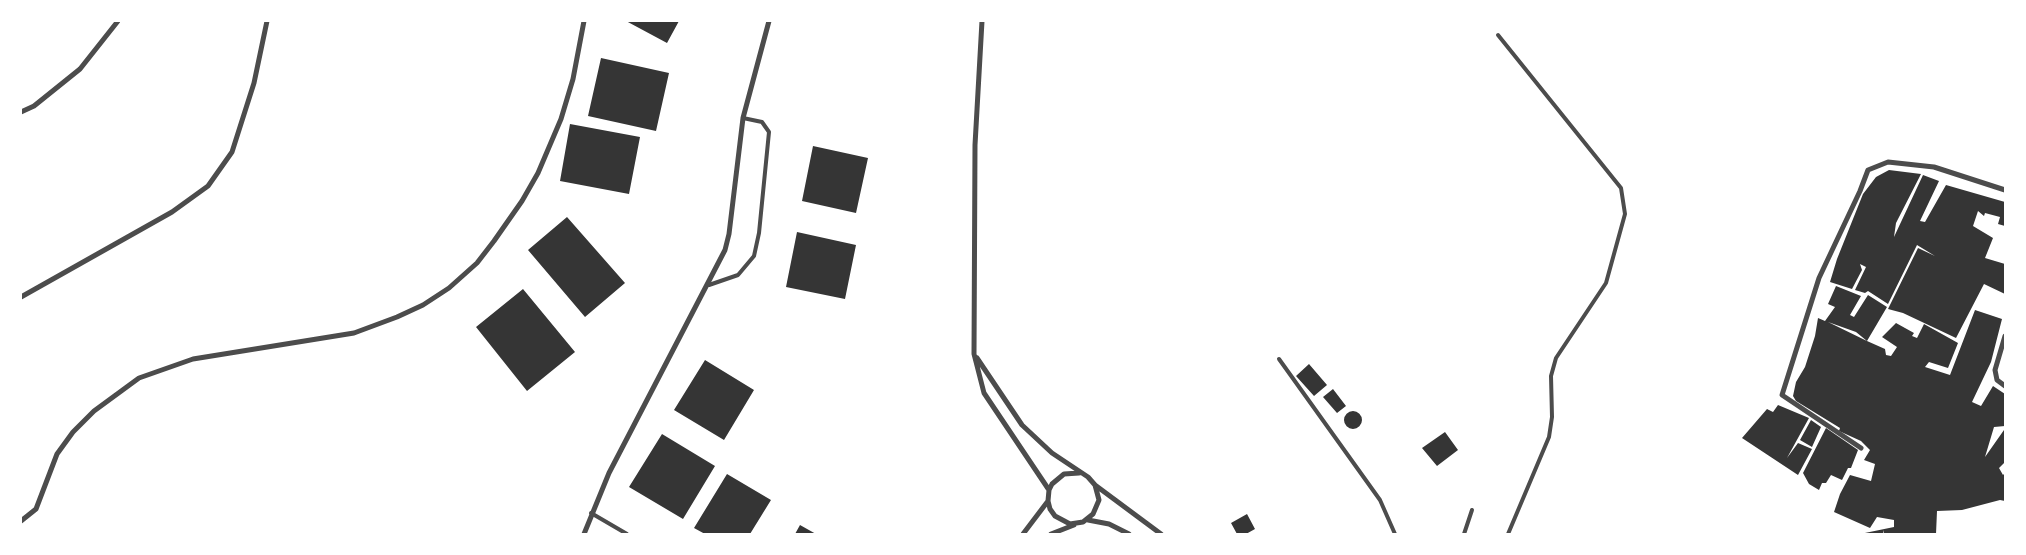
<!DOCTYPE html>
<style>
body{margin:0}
#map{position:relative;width:2026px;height:555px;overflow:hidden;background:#fff;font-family:"Varela Round",sans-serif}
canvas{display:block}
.frame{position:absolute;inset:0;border:22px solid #fff;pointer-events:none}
</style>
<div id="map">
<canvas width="2026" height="555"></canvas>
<div class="frame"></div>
</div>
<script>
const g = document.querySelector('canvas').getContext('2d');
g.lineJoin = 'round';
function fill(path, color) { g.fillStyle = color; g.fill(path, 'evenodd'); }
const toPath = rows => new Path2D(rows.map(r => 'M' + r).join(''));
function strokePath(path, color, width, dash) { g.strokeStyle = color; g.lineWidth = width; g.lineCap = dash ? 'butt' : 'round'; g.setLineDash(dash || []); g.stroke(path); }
const building = toPath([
 [626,21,679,21,667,43],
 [601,58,669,73,656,131,588,116],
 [570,124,640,137,629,194,560,181],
 [813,146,868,158,856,213,802,201],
 [1889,170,1921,174,1896,223,1894,237,1923,175,1939,181,1920,221,1925,222,1946,185,2005,202,2005,226,1998,224,2000,217,1985,213,1984,216,1978,211,1973,226,1993,238,1985,258,2005,264,2005,294,1984,284,1956,338,1903,313,1888,309,1918,248,1935,256,1917,245,1888,304,1868,291,1865,293,1855,290,1866,267,1860,264,1862,270,1852,289,1830,282,1837,259,1863,194,1876,177],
 [567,217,625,283,585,317,528,250],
 [797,232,856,245,845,299,786,287],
 [1836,286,1861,296,1850,315,1854,317,1868,295,1887,307,1867,341,1885,349,1886,355,1891,356,1897,347,1882,337,1896,323,1914,333,1912,336,1917,338,1924,324,1958,343,1948,368,1929,362,1925,367,1950,375,1975,310,2002,319,1991,362,1972,402,1981,406,1993,386,2005,394,2005,426,1994,427,1985,457,2004,430,2005,462,1999,468,2003,475,2005,473,2005,501,2000,500,1962,510,1937,511,1936,534,1884,534,1883,530,1883,534,1860,534,1894,527,1894,520,1877,517,1870,528,1834,512,1840,494,1850,475,1871,481,1875,464,1864,460,1870,450,1861,441,1839,431,1840,428,1796,401,1793,396,1796,382,1805,367,1815,336,1818,318,1825,321,1835,307,1828,304],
 [1828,322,1856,332,1867,341],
 [523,289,575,352,527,391,476,327],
 [705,360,754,390,724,440,674,410],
 [1309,364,1327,385,1314,396,1296,376],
 [1333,389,1346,406,1337,413,1323,397],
 [1778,405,1809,418,1787,458,1798,443,1812,449,1798,475,1742,438,1767,409,1773,412],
 '1344 420a9 9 0 1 1 18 0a9 9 0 1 1-18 0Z',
 [1811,420,1821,427,1812,447,1800,440],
 [1826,428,1858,450,1851,468,1848,468,1842,480,1831,475,1826,483,1822,483,1819,490,1809,484,1803,473],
 [1445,432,1458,450,1437,466,1422,448],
 [662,434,715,466,683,519,629,487],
 [727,474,771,500,750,534,705,534,694,528],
 [1247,514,1255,529,1246,534,1237,534,1231,523],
 [800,525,816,534,795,534]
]);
const service = toPath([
 [1498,35,1621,188,1625,214,1606,283,1556,358,1551,376,1552,417,1549,437,1508,534],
 [709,285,738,275,754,256,759,233,769,132,762,122,743,118],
 [1279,359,1380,500,1395,534],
 [591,513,627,534],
 [1464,534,1472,510]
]);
const minor = toPath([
 [982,21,975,145,974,354,984,393,1049,490],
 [21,112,34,106,80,69,118,21],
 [21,297,172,212,208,186,232,152,254,83,267,21],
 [2005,336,1995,370,1997,380,2005,386],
 [977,358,1022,425,1052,453,1088,477,1095,485,1099,500,1093,514,1083,522,1070,524,1055,516,1050,509,1048,501,1049,490,1052,484,1064,474,1079,473],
 [1861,448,1782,395,1819,278,1860,191,1868,170,1888,162,1934,167,2005,190],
 [1095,485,1161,534],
 [1088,520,1109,524,1129,534],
 [21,521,36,509,57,454,73,432,94,411,139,378,193,359,354,333,397,317,423,305,449,288,477,263,494,241,522,201,538,173,561,119,573,79,584,21],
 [584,534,609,473,725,250,729,234,743,118,769,21],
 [1023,534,1048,501],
 [1051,534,1074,525]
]);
fill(building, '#353535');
strokePath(service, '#4c4c4c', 4);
strokePath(minor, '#4c4c4c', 5);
</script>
